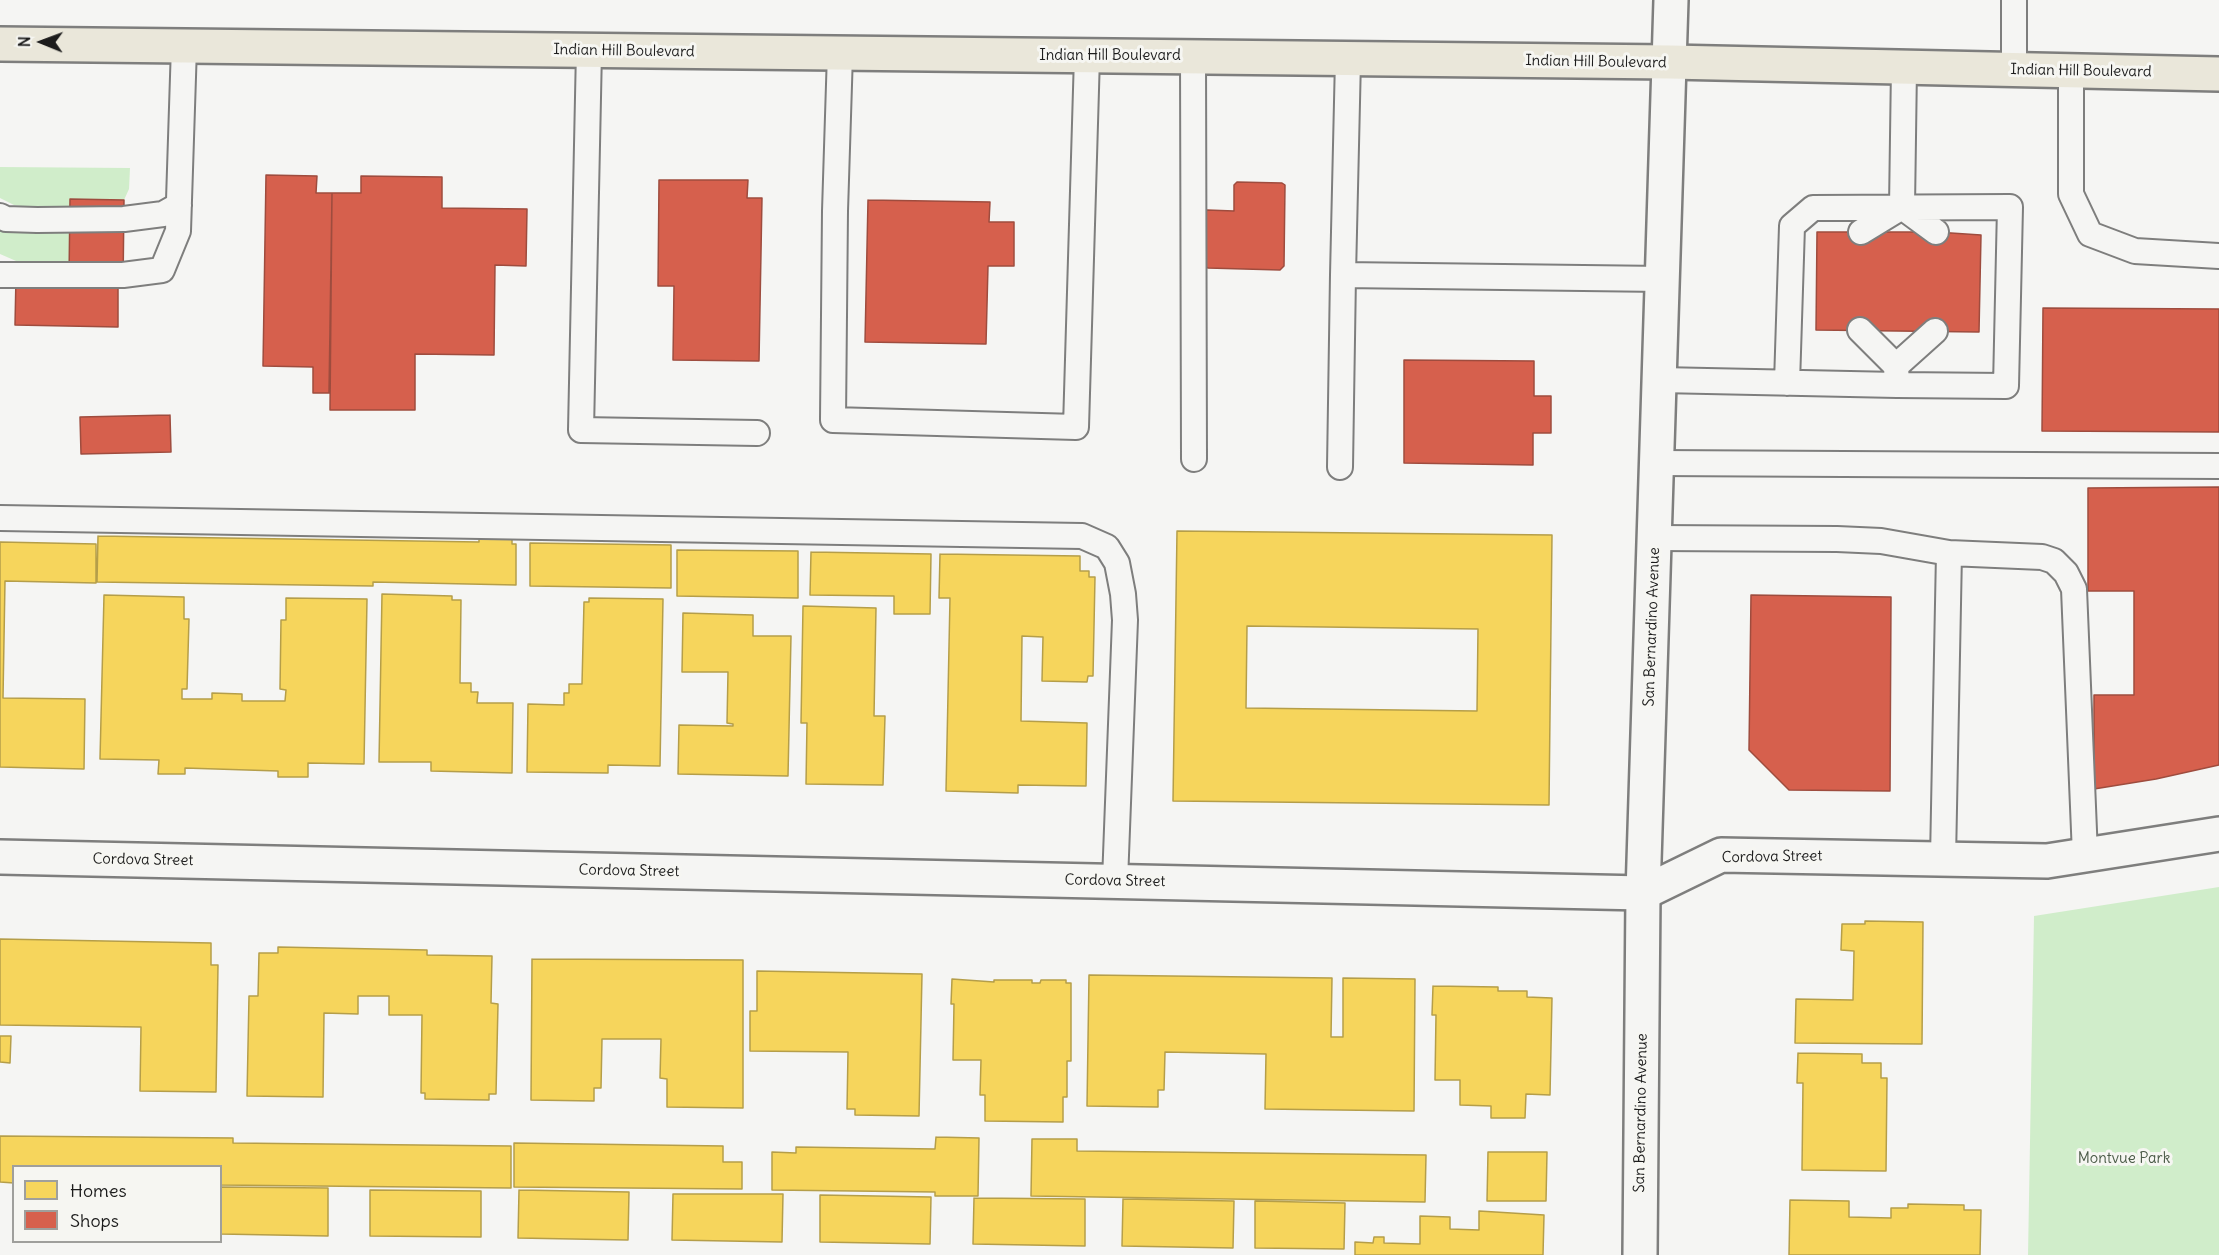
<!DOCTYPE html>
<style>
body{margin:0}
#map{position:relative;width:2219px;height:1255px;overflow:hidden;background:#f5f5f3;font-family:Delius,sans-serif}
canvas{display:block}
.legend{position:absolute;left:12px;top:1165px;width:210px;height:78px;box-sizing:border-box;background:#f6f6f2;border:2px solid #9f9f9c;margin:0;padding:8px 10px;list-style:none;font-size:18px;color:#1c1c1c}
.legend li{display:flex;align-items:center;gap:12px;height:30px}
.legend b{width:30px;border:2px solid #9f9f9c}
.north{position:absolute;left:12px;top:12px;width:60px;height:60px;-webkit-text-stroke:4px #f6f6f2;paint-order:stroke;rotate:271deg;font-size:16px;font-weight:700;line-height:24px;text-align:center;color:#1c1c1c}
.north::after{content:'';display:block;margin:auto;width:21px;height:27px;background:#1c1c1c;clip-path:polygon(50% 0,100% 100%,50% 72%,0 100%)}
</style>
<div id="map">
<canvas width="2219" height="1255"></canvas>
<ul class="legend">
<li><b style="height:16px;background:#f6d55c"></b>Homes</li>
<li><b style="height:16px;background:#d6604d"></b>Shops</li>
</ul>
<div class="north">N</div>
</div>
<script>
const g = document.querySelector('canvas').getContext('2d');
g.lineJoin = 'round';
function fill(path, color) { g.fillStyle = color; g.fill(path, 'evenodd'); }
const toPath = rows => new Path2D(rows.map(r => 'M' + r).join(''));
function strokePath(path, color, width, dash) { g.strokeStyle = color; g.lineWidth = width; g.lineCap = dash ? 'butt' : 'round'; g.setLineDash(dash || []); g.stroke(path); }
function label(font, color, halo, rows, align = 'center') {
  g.font = font + ' Delius,sans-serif'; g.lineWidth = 6; g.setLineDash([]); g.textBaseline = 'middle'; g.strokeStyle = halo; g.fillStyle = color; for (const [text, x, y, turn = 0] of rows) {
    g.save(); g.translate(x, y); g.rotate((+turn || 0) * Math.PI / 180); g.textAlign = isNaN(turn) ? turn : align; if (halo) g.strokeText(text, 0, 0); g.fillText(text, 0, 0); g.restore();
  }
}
const green = toPath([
 [0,167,130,168,129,189,124,200,70,199,70,210,49,210,14,205,0,198],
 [69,227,69,264,23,264,0,254,0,230],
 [2219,887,2219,1255,2028,1255,2034,916]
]);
const homes = toPath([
 [1177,531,1552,535,1549,805,1173,801,1177,531],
 [1247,626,1478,629,1477,711,1246,708,1247,626],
 [98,536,479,542,479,538,512,538,512,544,516,544,516,585,373,582,373,586,97,582,98,536],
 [0,542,96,544,96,583,5,581,3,698,85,699,84,769,0,767,0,542],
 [530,543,671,545,671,588,530,586,530,543],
 [677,550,798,551,798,598,677,596,677,550],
 [811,552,931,554,930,614,894,614,894,596,810,595,811,552],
 [940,554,1080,556,1080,571,1089,571,1089,577,1095,577,1093,676,1088,676,1087,682,1042,681,1043,637,1022,636,1021,721,1087,723,1086,786,1018,785,1018,793,946,791,950,598,939,598,940,554],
 [382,594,452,596,452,600,461,600,460,683,471,683,471,692,478,692,477,703,513,703,512,773,431,771,431,762,379,762,382,594],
 [104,595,184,597,184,619,189,619,187,689,182,689,182,699,212,699,212,693,242,694,242,701,285,701,286,690,280,689,281,620,286,620,286,598,367,599,364,764,308,763,308,777,278,777,278,771,185,768,185,774,158,774,159,760,100,759,104,595],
 [589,598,663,599,660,766,608,765,608,773,527,772,528,704,564,705,564,693,569,693,569,684,582,684,584,602,589,602,589,598],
 [803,606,876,608,874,716,885,716,883,785,806,784,807,723,801,723,803,606],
 [683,613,753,615,753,636,791,636,788,776,678,774,679,725,733,726,733,724,727,723,728,672,682,672,683,613],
 [1865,921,1923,922,1922,1044,1795,1043,1796,999,1853,1000,1854,951,1841,950,1842,924,1865,924,1865,921],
 [0,939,211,943,211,965,218,965,216,1092,140,1091,141,1027,0,1025,0,939],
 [278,947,427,950,427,955,492,956,491,1003,498,1004,496,1094,489,1094,489,1100,425,1099,425,1093,421,1093,422,1015,389,1015,389,996,358,996,358,1014,324,1013,323,1097,247,1096,249,996,258,996,259,953,278,953,278,947],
 [532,959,743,960,743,1108,667,1107,667,1079,660,1078,661,1039,602,1039,601,1088,594,1088,594,1101,531,1100,532,959],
 [757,971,922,974,919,1116,855,1115,855,1109,847,1109,848,1052,750,1051,750,1011,757,1011,757,971],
 [1089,975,1332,978,1331,1037,1343,1037,1343,978,1415,979,1414,1111,1265,1109,1266,1054,1165,1052,1164,1090,1158,1090,1158,1107,1087,1106,1089,975],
 [952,979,994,982,994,980,1032,980,1032,983,1040,983,1041,980,1066,980,1066,983,1071,983,1071,1061,1067,1061,1067,1097,1063,1097,1063,1122,985,1121,985,1095,980,1095,981,1060,953,1060,954,1004,951,1004,952,979],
 [1433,986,1498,987,1498,991,1527,991,1527,997,1552,998,1550,1095,1526,1094,1525,1118,1491,1118,1491,1106,1460,1105,1460,1080,1435,1080,1436,1015,1432,1015,1433,986],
 [0,1036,11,1036,10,1063,0,1062,0,1036],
 [1798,1053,1862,1054,1862,1063,1881,1063,1881,1078,1887,1078,1886,1171,1802,1170,1803,1083,1797,1083,1798,1053],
 [0,1136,233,1138,233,1143,511,1146,511,1188,220,1185,220,1166,14,1166,14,1183,0,1182,0,1136],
 [936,1137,979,1138,978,1196,935,1196,935,1192,772,1190,772,1152,796,1153,796,1147,935,1149,936,1137],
 [1032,1139,1077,1139,1077,1151,1426,1155,1425,1202,1031,1196,1032,1139],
 [514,1143,723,1146,723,1162,742,1162,742,1189,514,1187,514,1143],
 [1488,1152,1547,1152,1546,1201,1487,1201,1488,1152],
 [220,1187,328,1188,328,1236,220,1234,220,1187],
 [370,1190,481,1191,481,1237,370,1236,370,1190],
 [519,1190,629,1192,628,1240,518,1238,519,1190],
 [673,1194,783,1194,782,1242,672,1240,673,1194],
 [820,1195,931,1197,930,1244,820,1242,820,1195],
 [974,1198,1085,1199,1085,1246,973,1244,974,1198],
 [1123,1199,1234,1201,1233,1248,1122,1246,1123,1199],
 [1790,1200,1849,1201,1849,1217,1891,1218,1891,1208,1908,1208,1908,1204,1964,1205,1964,1210,1981,1210,1980,1255,1789,1255,1790,1200],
 [1255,1201,1345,1203,1344,1249,1255,1248,1255,1201],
 [1479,1211,1544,1215,1543,1255,1355,1255,1355,1242,1373,1243,1374,1237,1384,1237,1384,1243,1420,1244,1420,1216,1450,1217,1450,1229,1479,1230,1479,1211]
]);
const shops = toPath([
 [266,175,317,176,316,193,332,193,329,393,313,393,313,367,263,366,266,175],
 [361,176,442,177,442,208,527,209,526,266,495,265,494,355,415,354,415,410,330,410,332,193,361,193,361,176],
 [659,180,748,180,747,198,762,198,759,361,673,360,674,286,658,286,659,180],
 [1237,182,1282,183,1285,185,1284,266,1280,270,1208,268,1204,266,1205,213,1207,210,1234,211,1234,185,1237,182],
 [70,199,124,200,123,286,118,286,118,327,15,325,16,277,69,278,70,199],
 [868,200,990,202,989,222,1014,222,1014,266,988,266,986,344,865,342,868,200],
 [1817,232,1936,232,1981,235,1979,332,1816,330,1817,232],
 [2043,308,2219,309,2219,432,2042,431,2043,308],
 [1404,360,1534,361,1534,396,1551,396,1551,433,1533,433,1533,465,1404,463,1404,360],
 [170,415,171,452,81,454,80,417,170,415],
 [2219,487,2219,765,2156,779,2094,789,2094,695,2134,695,2134,591,2088,591,2088,488,2219,487],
 [1751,595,1891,597,1890,791,1789,790,1749,750,1751,595]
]);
const service = toPath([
 [589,50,581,430,757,433],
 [840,53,835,211,833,420,1076,427,1087,56],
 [1193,57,1194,459],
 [1348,59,1343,275,1663,279],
 [2014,70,2014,0],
 [2071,71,2071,194,2090,234,2135,251,2219,256],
 [1902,207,1936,232],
 [0,216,6,219,37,220,124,219,163,214,179,205],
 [1861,232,1902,207,1904,67],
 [0,275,123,275,162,270,178,231,184,46],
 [1896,366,1935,331],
 [1660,380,1897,385,1896,366,1860,330],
 [1787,383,1792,226,1813,208,2010,207,2006,386,1897,385],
 [1657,463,2219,466],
 [1340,467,1343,275],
 [0,518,1082,536,1107,547,1117,563,1123,594,1125,620,1115,881],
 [1655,538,1837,539,1881,541,1949,553],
 [1943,859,1949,553,2042,557,2054,561,2066,573,2074,589,2085,855]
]);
const minor = toPath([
 [0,857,1643,893,1721,855,2047,861,2219,834]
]);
const secondary = toPath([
 [1640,1255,1643,893,1671,0]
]);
const primary = toPath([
 [0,44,1670,62,2219,74]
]);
const streetNames = [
 ["Indian Hill Boulevard",624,51,1],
 ["Indian Hill Boulevard",1110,56],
 ["Indian Hill Boulevard",1596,62,1],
 ["Indian Hill Boulevard",2081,71,1],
 ["San Bernardino Avenue",1652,627,-88],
 ["Cordova Street",1772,857,-1],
 ["Cordova Street",143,860,1],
 ["Cordova Street",629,871,1],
 ["Cordova Street",1115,881,1],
 ["San Bernardino Avenue",1641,1113,-89]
];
const parkNames = [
 ["Montvue Park",2124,1159]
];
fill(green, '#d0edca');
fill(homes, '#f6d55c');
strokePath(homes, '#b59e49', 1.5);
fill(shops, '#d6604d');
strokePath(shops, '#9e4c3e', 1.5);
strokePath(service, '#7e7e7d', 28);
strokePath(minor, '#7e7e7d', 38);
strokePath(secondary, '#7e7e7d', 38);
strokePath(primary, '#7e7e7d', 38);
strokePath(service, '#f5f5f3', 24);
strokePath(minor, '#f5f5f3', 33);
strokePath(secondary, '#f5f5f3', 33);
strokePath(primary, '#eae7da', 33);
label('15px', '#1c1c1c', '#f6f6f2', streetNames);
label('15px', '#495946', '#f6f6f2', parkNames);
</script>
